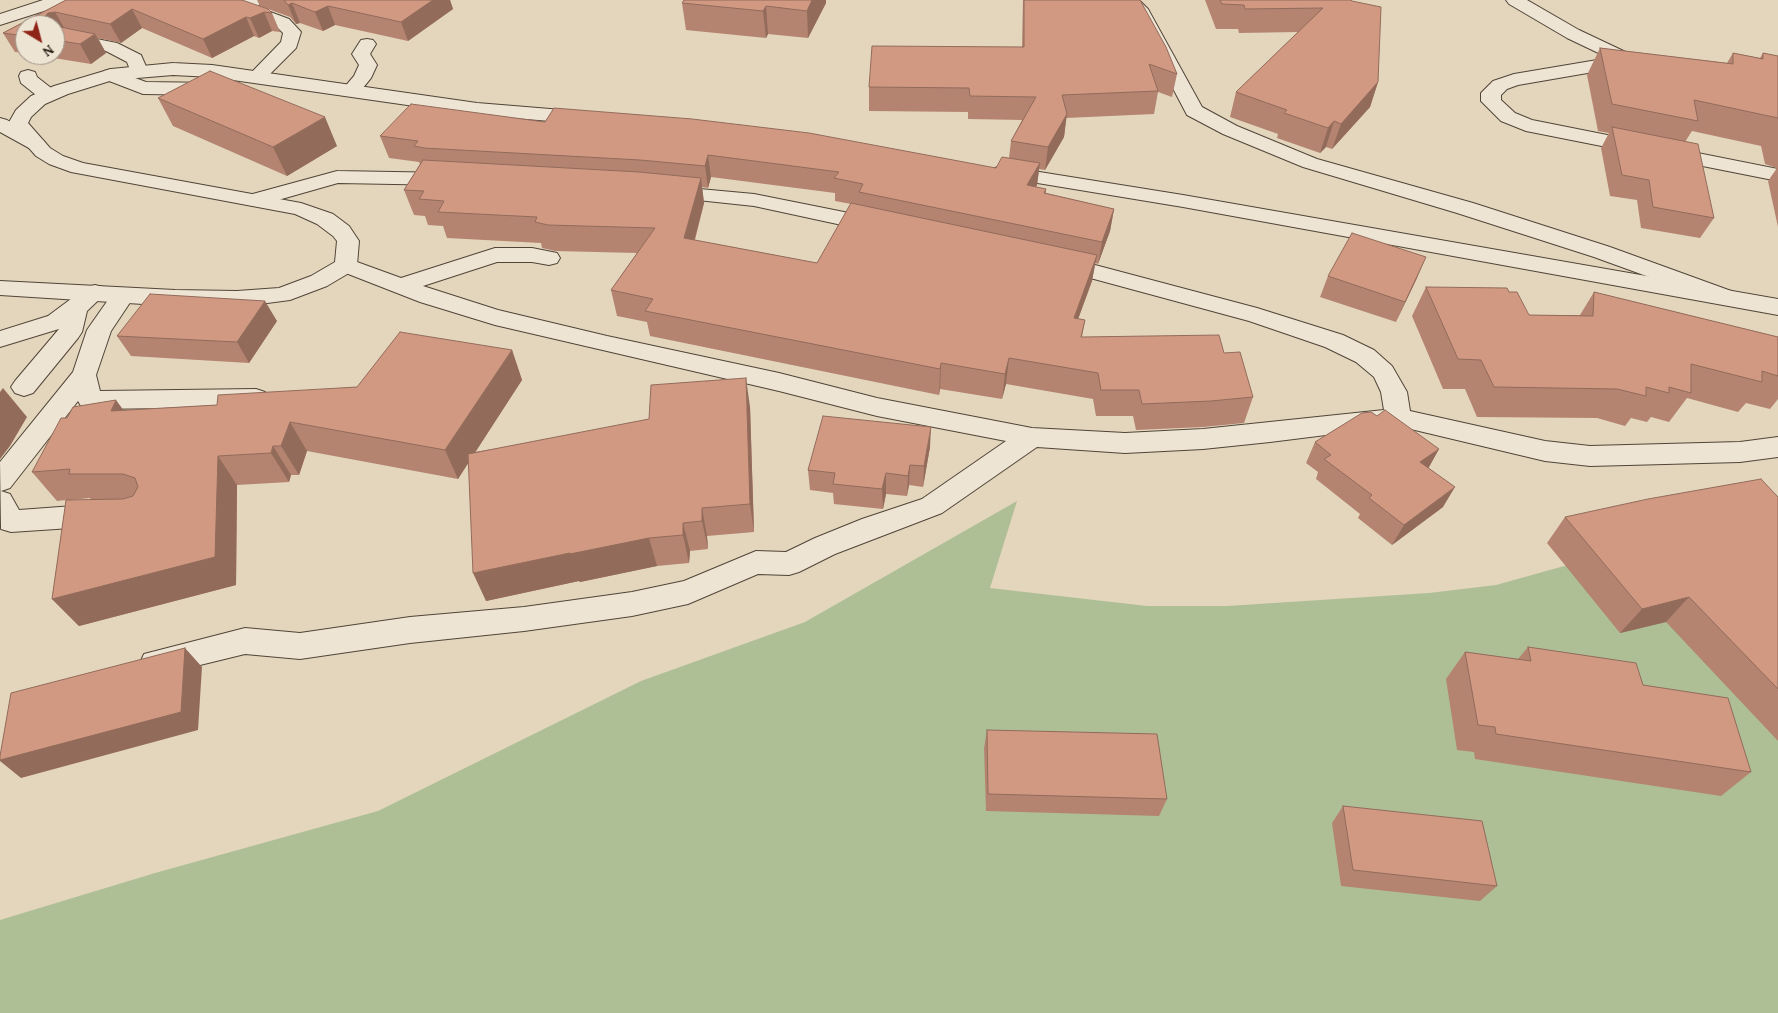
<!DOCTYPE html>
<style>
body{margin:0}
#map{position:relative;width:1778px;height:1013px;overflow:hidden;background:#e4d6bd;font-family:"Gentium Book Plus",serif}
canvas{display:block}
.north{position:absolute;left:15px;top:15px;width:50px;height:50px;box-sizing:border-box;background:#ede4d4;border:1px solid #9b9183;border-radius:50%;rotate:143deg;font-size:14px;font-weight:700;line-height:20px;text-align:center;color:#1f150a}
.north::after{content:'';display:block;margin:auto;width:18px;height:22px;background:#8f2418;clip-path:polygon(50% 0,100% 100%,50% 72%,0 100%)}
</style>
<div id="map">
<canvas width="1778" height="1013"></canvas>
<div class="north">N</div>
</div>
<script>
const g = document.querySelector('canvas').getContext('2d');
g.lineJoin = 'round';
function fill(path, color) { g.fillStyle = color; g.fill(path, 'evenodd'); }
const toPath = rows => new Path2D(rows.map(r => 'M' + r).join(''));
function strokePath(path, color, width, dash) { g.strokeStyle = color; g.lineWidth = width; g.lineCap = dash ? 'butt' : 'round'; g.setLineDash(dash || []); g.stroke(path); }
const green = toPath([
 [1017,501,990,588,1147,606,1227,606,1429,593,1496,585,1564,566,1778,552,1778,1013,0,1013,0,920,155,873,378,811,641,681,805,622]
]);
const minor = toPath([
 [43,0,69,0,66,4,0,25,0,14,43,0],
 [244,0,263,0,257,7,289,19,301,32,296,48,264,80,257,82,250,80,248,76,281,42,283,33,277,27,244,15,238,6,244,0],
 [1120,0,1139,0,1148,9,1202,107,1237,126,1317,159,1473,203,1610,247,1734,292,1738,297,1734,302,1726,305,1718,302,1594,257,1457,213,1303,167,1223,134,1187,115,1135,16,1120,0],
 [1506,0,1527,0,1579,30,1634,56,1637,60,1634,64,1628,66,1518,85,1507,89,1501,95,1501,100,1515,113,1532,120,1778,169,1778,181,1526,131,1501,121,1481,101,1481,93,1493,81,1514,74,1609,58,1567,38,1509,4,1506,0],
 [66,33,117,43,141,55,148,71,146,75,139,77,132,75,127,62,106,51,60,42,57,38,60,34,66,33],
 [367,39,373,40,376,44,370,54,377,65,371,78,358,94,351,96,344,94,342,90,354,76,359,65,352,54,361,40,367,39],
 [111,69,146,82,214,83,221,85,223,89,221,93,214,95,143,94,104,79,102,75,104,71,111,69],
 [28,70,35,72,37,77,55,91,58,95,55,99,48,101,41,99,21,83,19,76,21,72,28,70],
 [0,118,7,120,43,140,46,144,43,148,36,150,29,148,0,132,0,118],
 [337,171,450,173,457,175,460,179,457,183,450,185,338,183,257,206,249,205,246,200,249,195,337,171],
 [667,186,754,194,879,219,887,221,890,226,887,231,879,233,754,206,660,196,656,192,660,188,667,186],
 [495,248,532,248,557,253,560,258,557,263,549,265,532,262,497,262,423,286,498,310,607,336,779,373,877,398,1032,428,1125,433,1203,429,1384,410,1381,392,1374,377,1356,362,1325,347,1249,321,1094,279,1050,270,1047,265,1050,260,1058,258,1095,265,1257,308,1343,335,1374,350,1392,366,1407,392,1410,411,1545,441,1590,446,1740,442,1778,437,1778,457,1740,462,1590,466,1545,461,1398,426,1270,442,1203,449,1125,453,1037,447,942,513,835,554,799,572,789,575,758,574,688,604,632,616,524,631,410,643,300,659,245,654,155,676,144,672,140,663,144,654,245,628,300,633,410,617,524,607,632,592,684,581,756,551,786,552,815,538,862,519,922,499,1006,441,877,416,779,391,495,325,420,302,338,270,335,265,338,260,346,258,401,278,495,248],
 [95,285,103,287,107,292,87,311,82,332,78,338,33,393,24,396,15,393,11,387,15,381,59,329,0,347,0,331,48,316,87,287,95,285],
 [123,288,131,290,135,295,111,331,96,375,100,391,256,389,265,392,269,398,265,404,256,407,90,409,81,406,78,401,10,488,1,491,10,494,19,510,101,504,111,507,115,515,111,523,101,526,11,532,1,529,0,462,73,372,87,330,115,290,123,288]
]);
const tertiary = toPath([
 [173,63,212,65,477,103,587,112,594,114,597,118,594,122,587,124,477,115,212,77,173,75,113,80,68,94,45,104,31,117,28,123,50,148,63,156,83,163,301,203,333,214,349,226,359,241,357,265,354,270,327,286,290,300,237,307,175,306,0,295,0,281,175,290,237,291,279,288,311,276,335,262,337,241,333,236,317,224,295,214,71,172,49,164,36,156,8,124,16,110,31,96,54,86,111,69,173,63],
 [1002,166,1183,195,1778,299,1778,315,1183,207,995,176,992,172,995,168,1002,166]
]);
const wall = toPath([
 [66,0,242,0,272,13,280,32,272,31,259,38,254,36,212,58,142,28,121,43,98,38,106,53,91,64,35,55,55,55,55,25,25,25,25,53,15,52,3,33],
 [257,0,450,0,453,9,408,41,335,25,323,31,300,23,296,24,290,17,260,6],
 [1023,0,1140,0,1177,74,1172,97,1158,92,1154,114,1066,118,1064,137,1045,170,1039,169,1037,185,1036,187,1046,189,1046,193,1114,209,1110,231,1098,264,1095,263,1092,281,1078,319,1085,320,1082,337,1224,353,1253,397,1244,423,1203,427,1136,430,1133,416,1096,416,1093,399,1006,384,1002,399,940,389,939,395,650,336,647,322,617,316,611,290,637,253,555,251,542,248,541,243,447,238,443,226,428,225,425,216,414,215,404,190,420,164,419,162,389,158,380,136,545,122,996,168,1009,158,1011,141,1022,120,968,119,968,112,869,111,869,87,1022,47],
 [711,177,835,193,835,201,851,204,817,263,695,240,704,203,702,187,708,188],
 [1205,0,1351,0,1378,82,1370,107,1332,149,1326,147,1320,153,1277,138,1278,134,1230,117,1236,92,1298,32,1239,33,1238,29,1216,29],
 [682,3,826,3,808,38,768,34,766,38,686,30],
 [1600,48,1727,63,1733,53,1760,58,1763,53,1778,56,1778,227,1768,181,1777,168,1765,164,1761,146,1692,131,1685,142,1714,218,1700,238,1641,228,1637,200,1610,196,1601,148,1609,133,1598,131,1587,75],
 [158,98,337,146,287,176,173,126],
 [1328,276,1417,278,1396,322,1320,297],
 [1426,287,1509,292,1529,315,1580,315,1594,292,1778,337,1778,399,1770,409,1746,403,1738,412,1687,398,1669,422,1651,417,1647,422,1631,418,1625,426,1597,418,1477,417,1465,389,1443,389,1412,316],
 [277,321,249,363,131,356,117,336],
 [512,350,522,380,475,452,750,407,754,532,707,536,708,549,690,551,689,563,657,566,580,582,579,581,486,601,468,463,458,479,307,451,299,475,291,475,289,482,237,485,236,585,79,626,52,599,66,500,57,501,32,472,67,418,124,410,217,405,357,387],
 [90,498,91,500,71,500],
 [1377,416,1439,449,1428,468,1443,507,1392,545,1358,518,1360,514,1316,479,1318,472,1306,463,1315,442],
 [930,447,923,487,909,485,907,496,886,494,883,509,834,504,833,493,810,490,808,470],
 [1778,497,1778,741,1666,622,1620,633,1547,543,1565,517],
 [1528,647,1643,685,1751,772,1721,796,1475,759,1474,752,1457,750,1446,679,1465,652,1518,659],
 [987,730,1167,799,1159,816,986,811,984,748],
 [1343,806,1497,886,1480,901,1341,886,1332,823]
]);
const shadedWall = toPath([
 [430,0,450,0,453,9,408,41,401,22],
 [812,0,826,0,826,3,808,38,807,11],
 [292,3,300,23,296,24,288,5],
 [328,6,335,25,323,31,315,12],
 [766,6,768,34,766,38,763,11],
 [132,9,142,28,121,43,110,24],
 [55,12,66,31,55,36,55,25,49,25,44,18,48,13],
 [264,12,272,31,259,38,250,18],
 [246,17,254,36,212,58,203,39],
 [95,34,106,53,91,64,80,44],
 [1378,82,1370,107,1332,149,1341,124],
 [1067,114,1064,137,1045,170,1048,147],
 [325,117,337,146,287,176,273,147],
 [1334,121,1326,147,1320,153,1328,128],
 [708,155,711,177,708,188,705,166],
 [1040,163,1037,185,1025,207,1027,185],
 [701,178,704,203,688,264,684,238],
 [1114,209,1110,231,1098,264,1102,242],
 [1097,255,1092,281,1069,344,1074,318],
 [1426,257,1417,278,1396,322,1405,302],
 [265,301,277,321,249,363,237,342],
 [512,350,522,380,458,479,445,450],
 [1009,358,1006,384,1002,399,1005,374],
 [941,363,940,389,939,395,940,369],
 [746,378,750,407,754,532,750,504],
 [3,388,27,417,10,446,0,459,0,392],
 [116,400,138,430,111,411],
 [290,422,307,451,299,475,281,446],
 [931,427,930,447,923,487,924,466],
 [273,446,291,475,289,482,271,453],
 [1439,449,1428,469,1420,462],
 [218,456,237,485,236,585,79,626,52,599],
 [910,465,909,485,907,496,908,476],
 [886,473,886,494,883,509,882,489],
 [1455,487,1443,507,1392,545,1404,525],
 [702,508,707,536,708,549,702,521],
 [683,523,690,551,689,563,683,535],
 [649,538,657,566,580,582,579,581,486,601,473,573,570,553],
 [1689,597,1666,622,1620,633,1642,609],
 [185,648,202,667,198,730,21,778,0,761,0,760]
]);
const building = toPath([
 [66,0,242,0,268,9,272,13,264,12,250,18,246,17,203,39,132,9,110,24,55,12,48,13,44,18,48,24,51,25,25,25,25,36,3,33,66,0],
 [284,0,433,0,401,22,328,6,315,12,292,3,288,5,284,0],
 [684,0,812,0,807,11,766,6,763,11,682,3,684,0],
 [1024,0,1140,0,1166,47,1177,74,1149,64,1158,91,1062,95,1067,114,1048,147,1011,141,1036,97,970,96,969,88,869,87,872,46,1024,47,1024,0],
 [1220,0,1351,0,1352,1,1381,7,1378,82,1341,124,1334,121,1328,128,1284,113,1287,110,1236,92,1323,8,1245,9,1244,5,1222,4,1220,0],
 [55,26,95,34,80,44,55,40,55,26],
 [1600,48,1733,64,1733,53,1763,59,1763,53,1778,56,1778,118,1694,100,1698,121,1612,104,1600,48],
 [210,71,325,117,273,147,158,98,210,71],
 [411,104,545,122,554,108,692,119,809,133,996,168,1002,157,1040,163,1027,185,1046,189,1044,193,1114,209,1102,242,859,192,863,184,834,178,839,172,708,155,705,166,640,160,424,148,414,146,418,141,380,136,411,104],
 [1612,127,1698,144,1714,218,1653,207,1649,180,1622,175,1612,127],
 [423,160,639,172,701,178,684,238,817,263,851,203,1097,255,1074,318,1085,320,1081,337,1219,335,1224,353,1240,352,1253,397,1211,401,1142,404,1139,390,1101,390,1098,373,1009,358,1005,374,941,363,940,369,645,311,653,299,611,290,655,228,548,225,535,222,537,217,438,212,444,201,419,199,424,191,404,190,423,160],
 [1352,233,1426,257,1405,302,1328,276,1352,233],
 [1426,287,1507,288,1509,292,1517,292,1529,315,1593,316,1594,292,1778,337,1778,376,1762,371,1762,382,1691,364,1691,393,1669,387,1669,393,1646,387,1646,396,1617,389,1494,387,1481,360,1458,359,1426,287],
 [150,294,265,301,237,342,117,336,150,294],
 [400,332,512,350,445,450,290,422,281,446,273,446,271,453,218,456,215,557,52,599,66,500,123,499,133,496,138,487,135,478,123,474,69,474,70,469,32,472,61,418,67,418,73,407,116,400,111,411,217,405,218,395,357,387,400,332],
 [746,378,750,504,702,508,702,521,683,523,683,535,649,538,570,554,570,553,473,573,468,454,649,419,651,385,746,378],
 [1385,410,1439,449,1420,462,1455,487,1404,525,1369,498,1372,495,1324,459,1331,455,1315,442,1362,413,1371,412,1377,416,1385,410],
 [823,416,931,427,924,466,910,465,908,476,886,473,882,489,833,484,835,473,808,470,823,416],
 [1761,479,1778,497,1778,689,1689,597,1642,609,1565,517,1648,499,1761,479],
 [1528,647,1636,663,1643,685,1728,698,1751,772,1496,734,1495,727,1478,725,1465,652,1531,661,1528,647],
 [185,648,181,712,0,760,0,756,11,693,185,648],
 [987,730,1157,734,1167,799,988,794,987,730],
 [1343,806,1482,821,1497,886,1353,870,1343,806]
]);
fill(green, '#aebf96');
strokePath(minor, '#504537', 2);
strokePath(tertiary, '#504537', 2);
fill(minor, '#ede4d4');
fill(tertiary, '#ede4d4');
fill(wall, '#b48470');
fill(shadedWall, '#926b5b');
fill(building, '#d19982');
strokePath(building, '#926b5b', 1);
</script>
